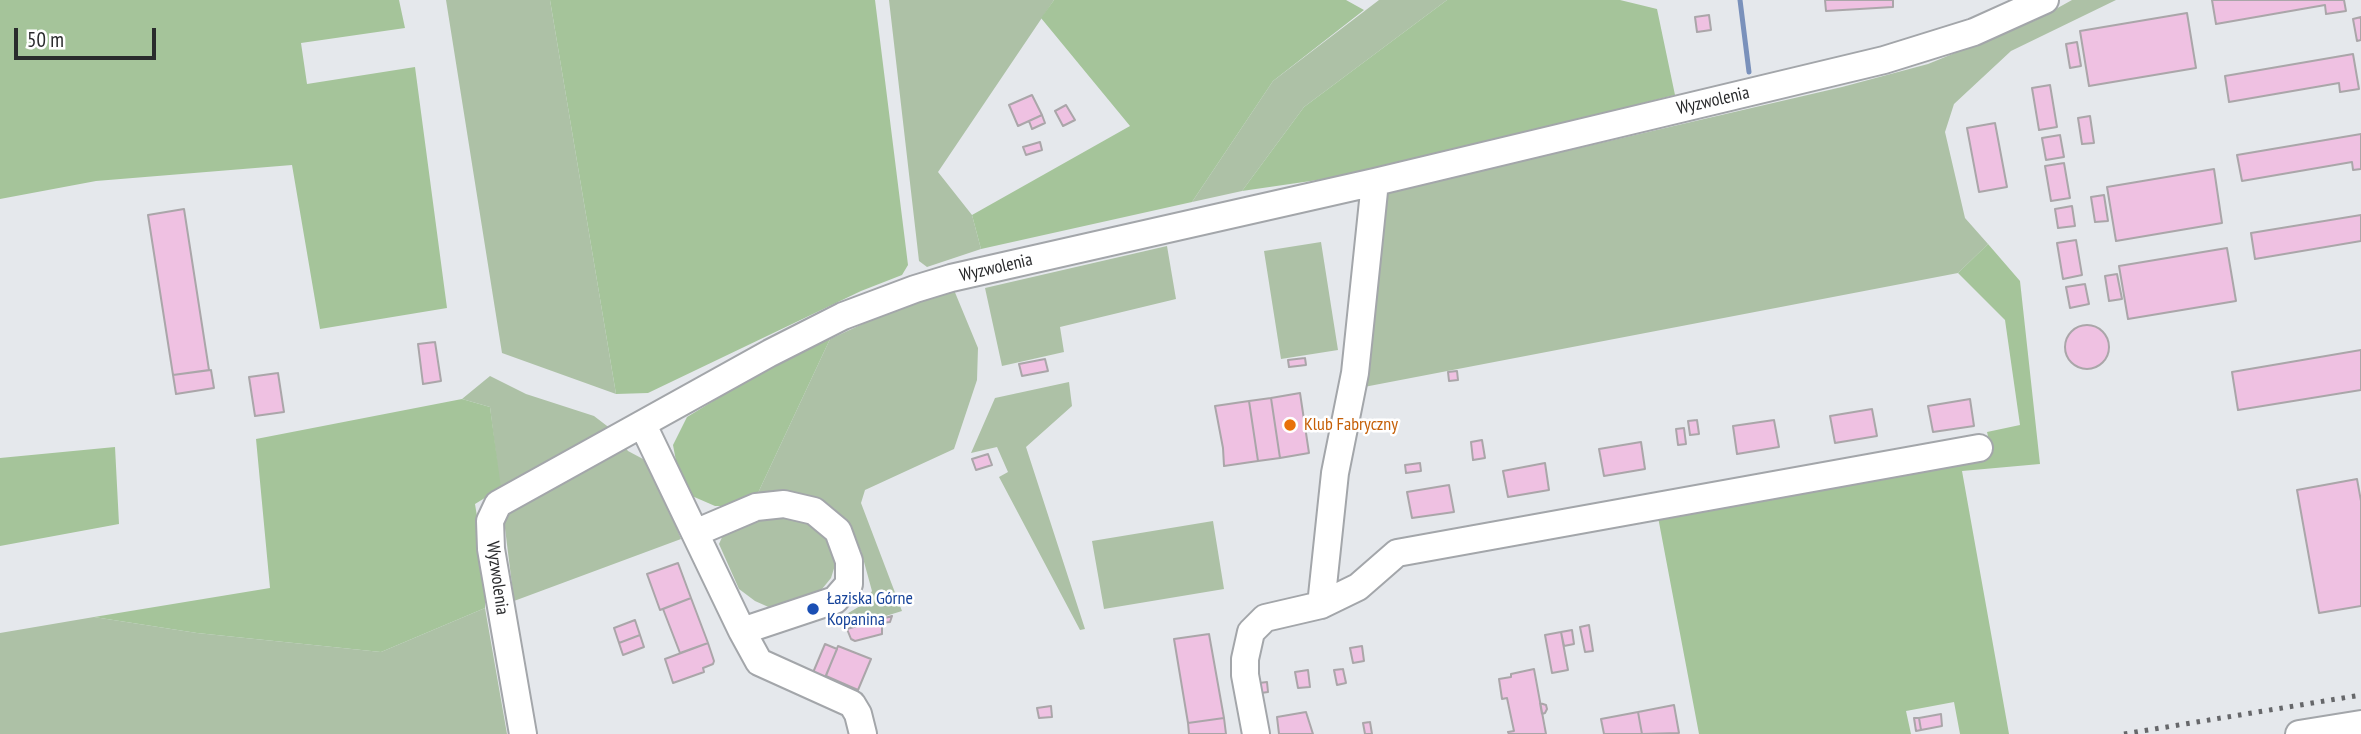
<!DOCTYPE html>
<meta charset="utf-8">
<style>
body{margin:0}
#map{position:relative;width:2361px;height:734px;overflow:hidden;background:#e5e8ec;font-family:"PT Sans Narrow",sans-serif}
canvas{display:block}
.scale{position:absolute;left:14px;top:28px;width:142px;height:32px;box-sizing:border-box;border:4px solid #2a2b2d;border-top:0;padding-left:9px;font-size:21px;line-height:24px;white-space:nowrap;color:#2a2b2d;-webkit-text-stroke:5px #fff;paint-order:stroke}
</style>
<div id="map">
<canvas width="2361" height="734"></canvas>
<div class="scale">50 m</div>
</div>
<script>
const g = document.querySelector('canvas').getContext('2d');
g.lineJoin = 'round';
function fill(path, color) { g.fillStyle = color; g.fill(path, 'evenodd'); }
const toPath = rows => new Path2D(rows.map(r => 'M' + r).join(''));
function strokePath(path, color, width, dash) { g.strokeStyle = color; g.lineWidth = width; g.lineCap = dash ? 'butt' : 'round'; g.setLineDash(dash || []); g.stroke(path); }
function label(font, color, halo, rows, align = 'center') {
  g.font = font + ' "PT Sans Narrow",sans-serif'; g.lineWidth = 5; g.setLineDash([]); g.textBaseline = 'middle'; g.strokeStyle = halo; g.fillStyle = color; for (const [text, x, y, turn = 0] of rows) {
    g.save(); g.translate(x, y); g.rotate((+turn || 0) * Math.PI / 180); g.textAlign = isNaN(turn) ? turn : align; if (halo) g.strokeText(text, 0, 0); g.fillText(text, 0, 0); g.restore();
  }
}
const green = toPath([
 [446,0,550,0,616,394,502,353],
 [889,0,1054,0,938,172,972,215,981,249,927,267,919,261],
 [1379,0,1447,0,1304,107,1242,191,1192,202,1273,81],
 [2072,0,2116,0,2011,51,1954,104,1945,132,1965,218,1988,244,1958,273,1364,387,1385,193,1842,87,1928,64,2036,20],
 [1321,242,1338,350,1281,359,1264,251],
 [1167,246,1176,299,1060,327,1064,352,1002,366,985,288],
 [954,290,978,348,977,380,954,449,865,490,861,503,902,611,850,627,845,615,865,603,872,591,861,551,847,522,823,504,793,492,758,493,830,339,880,316],
 [490,376,526,394,594,416,611,429,628,451,643,459,656,477,681,539,514,601,490,407,462,399],
 [1069,382,1072,406,1026,447,1085,629,1080,630,999,477,1008,472,997,447,971,453,995,398],
 [774,517,801,518,818,528,828,538,836,562,831,578,818,594,773,609,755,601,739,589,719,544,723,535,755,521],
 [1213,521,1224,589,1104,609,1092,541],
 [485,608,507,734,0,734,0,633,94,617,197,633,381,652]
]);
const forest = toPath([
 [0,0,399,0,405,28,301,43,307,84,415,67,447,308,320,329,292,165,96,181,0,199],
 [550,0,875,0,908,265,902,275,861,291,648,393,616,394],
 [1054,0,1346,0,1364,10,1273,81,1192,202,981,249,972,215,1130,126,1041,18],
 [1447,0,1620,0,1657,9,1675,95,1352,175,1242,191,1304,107],
 [1988,244,2020,281,2040,464,1962,471,2009,734,1960,734,1954,702,1906,711,1911,734,1699,734,1658,517,1992,453,1987,432,2020,425,2005,320,1958,273],
 [830,339,758,493,734,506,715,506,692,496,678,472,673,445,687,417,774,364],
 [462,399,490,407,501,488,475,504,486,572,485,608,381,652,197,633,94,617,270,588,256,439],
 [115,447,119,524,0,546,0,458]
]);
const stream = toPath([
 [1740,0,1749,72]
]);
const building = toPath([
 [1825,0,1893,0,1893,7,1826,11,1825,0],
 [2212,0,2344,0,2346,11,2326,14,2325,5,2216,24,2212,0],
 [2187,13,2196,68,2089,86,2080,31,2187,13],
 [1709,15,1711,30,1697,32,1695,17,1709,15],
 [2361,17,2361,40,2357,41,2353,19,2361,17],
 [2077,42,2081,66,2070,68,2066,44,2077,42],
 [2353,54,2359,89,2340,92,2339,83,2229,102,2225,76,2353,54],
 [2050,85,2057,127,2039,130,2032,88,2050,85],
 [1032,95,1042,115,1018,126,1009,105,1032,95],
 [1066,105,1075,120,1063,126,1055,111,1066,105],
 [1042,115,1045,123,1032,129,1029,121,1042,115],
 [2090,116,2094,143,2082,144,2078,118,2090,116],
 [1995,123,2007,187,1979,192,1967,128,1995,123],
 [2361,134,2361,169,2353,170,2352,162,2242,181,2237,155,2361,134],
 [2060,135,2064,157,2046,160,2042,138,2060,135],
 [1040,142,1042,150,1026,155,1023,147,1040,142],
 [2064,163,2070,198,2051,201,2045,166,2064,163],
 [2214,169,2222,223,2116,241,2107,187,2214,169],
 [2104,195,2108,221,2095,222,2091,197,2104,195],
 [2072,206,2075,226,2058,228,2055,209,2072,206],
 [184,209,209,370,173,375,148,215,184,209],
 [2361,215,2361,241,2255,259,2251,233,2361,215],
 [2076,240,2082,275,2063,279,2057,243,2076,240],
 [2227,248,2236,301,2128,319,2119,266,2227,248],
 [2117,274,2122,299,2109,301,2105,276,2117,274],
 [2085,284,2089,304,2070,308,2066,287,2085,284],
 '2065 347a22 22 0 1 1 44 0a22 22 0 1 1-44 0Z',
 [435,342,441,381,423,384,418,344,435,342],
 [2361,350,2361,390,2238,410,2232,372,2361,350],
 [1305,358,1306,365,1289,367,1288,360,1305,358],
 [1045,359,1048,371,1022,376,1019,364,1045,359],
 [211,370,214,388,176,394,173,375,211,370],
 [1457,371,1458,380,1449,381,1448,372,1457,371],
 [278,373,284,412,255,416,249,377,278,373],
 [1300,393,1309,453,1280,458,1271,398,1300,393],
 [1271,398,1280,458,1258,461,1249,401,1271,398],
 [1970,399,1974,426,1933,432,1928,406,1970,399],
 [1249,401,1258,461,1224,466,1223,448,1215,406,1249,401],
 [1872,409,1877,436,1835,443,1830,416,1872,409],
 [1697,420,1699,434,1690,435,1688,421,1697,420],
 [1774,420,1779,447,1737,454,1733,426,1774,420],
 [1684,428,1686,444,1678,445,1676,429,1684,428],
 [1482,440,1485,458,1473,460,1471,442,1482,440],
 [1641,442,1645,469,1604,476,1599,449,1641,442],
 [988,454,992,465,976,470,972,459,988,454],
 [1420,463,1421,471,1406,473,1405,465,1420,463],
 [1545,463,1549,490,1508,497,1503,471,1545,463],
 [2357,479,2361,501,2361,606,2319,613,2297,490,2357,479],
 [1449,485,1454,512,1412,518,1407,492,1449,485],
 [678,563,691,598,660,610,647,574,678,563],
 [691,598,708,643,680,653,663,609,691,598],
 [892,616,890,622,882,623,882,634,855,641,851,639,847,629,892,616],
 [635,620,640,635,619,643,614,628,635,620],
 [1589,625,1593,651,1585,652,1580,627,1589,625],
 [1572,630,1574,644,1564,646,1561,632,1572,630],
 [1561,632,1568,670,1552,673,1545,635,1561,632],
 [1209,634,1224,718,1188,723,1174,639,1209,634],
 [640,635,644,647,623,655,619,643,640,635],
 [708,643,714,661,713,664,703,668,704,672,673,683,665,659,708,643],
 [825,644,837,649,824,680,812,675,825,644],
 [838,646,871,659,858,690,826,676,838,646],
 [1362,646,1364,661,1353,663,1350,648,1362,646],
 [1343,669,1346,683,1337,685,1334,670,1343,669],
 [1534,669,1546,734,1509,734,1508,732,1514,731,1507,698,1502,699,1499,679,1511,677,1511,674,1534,669],
 [1308,670,1310,687,1298,688,1295,672,1308,670],
 [1267,682,1268,692,1261,693,1259,683,1267,682],
 [1540,703,1546,705,1547,709,1545,713,1542,714,1540,703],
 [1674,705,1679,733,1642,734,1638,712,1674,705],
 [1051,706,1052,717,1039,718,1037,708,1051,706],
 [1306,712,1313,734,1279,734,1277,717,1306,712],
 [1638,712,1642,734,1604,734,1601,719,1638,712],
 [1941,714,1942,726,1921,730,1919,718,1941,714],
 [1224,718,1226,734,1189,734,1188,723,1224,718],
 [1914,718,1919,718,1921,730,1916,731,1914,718],
 [1370,722,1372,734,1365,734,1363,723,1370,722]
]);
const minor = toPath([
 [1375,182,1355,373,1335,473,1321,605,1358,587,1397,553,1979,448],
 [643,425,742,631,759,662,852,704,858,714,863,734],
 [695,533,756,507,784,504,814,511,838,531,849,561,849,584,835,600,742,631],
 [523,734,491,549,490,521,498,504,770,353,843,316,915,289,951,278,1375,182,1884,60,1974,32,2045,0],
 [1256,734,1245,675,1245,659,1251,632,1265,618,1321,605],
 [2299,734,2361,724]
]);
const rail = toPath([
 [2124,734,2361,695]
]);
const markers = [
 [1290,425,7,"#e8710a"],
 [813,609,7,"#1a4fb4"]
];
const streetNames = [
 ["Wyzwolenia",1713,101,-13],
 ["Wyzwolenia",996,268,-13],
 ["Wyzwolenia",497,578,82]
];
const foodNames = [
 ["Klub Fabryczny",1304,425]
];
const transitNames = [
 ["Łaziska Górne",827,599],
 ["Kopanina",827,620]
];
fill(green, '#adc1a6');
fill(forest, '#a5c49a');
strokePath(stream, '#7a91bb', 5);
fill(building, '#efc1e2');
strokePath(building, '#aaa6a9', 2);
strokePath(minor, '#a3a6aa', 30);
strokePath(minor, '#fff', 26);
strokePath(rail, '#66676a', 5, [3.5, 7]);
for (const [x, y, r, color] of markers) { const dot = new Path2D(); dot.arc(x, y, r, 0, 2 * Math.PI); g.fillStyle = color; g.fill(dot); strokePath(dot, '#fff', 2.5); }
label('18px', '#2a2b2d', '#fff', streetNames);
label('18px', '#c56008', '#fff', foodNames, 'left');
label('18px', '#164399', '#fff', transitNames, 'left');
</script>
